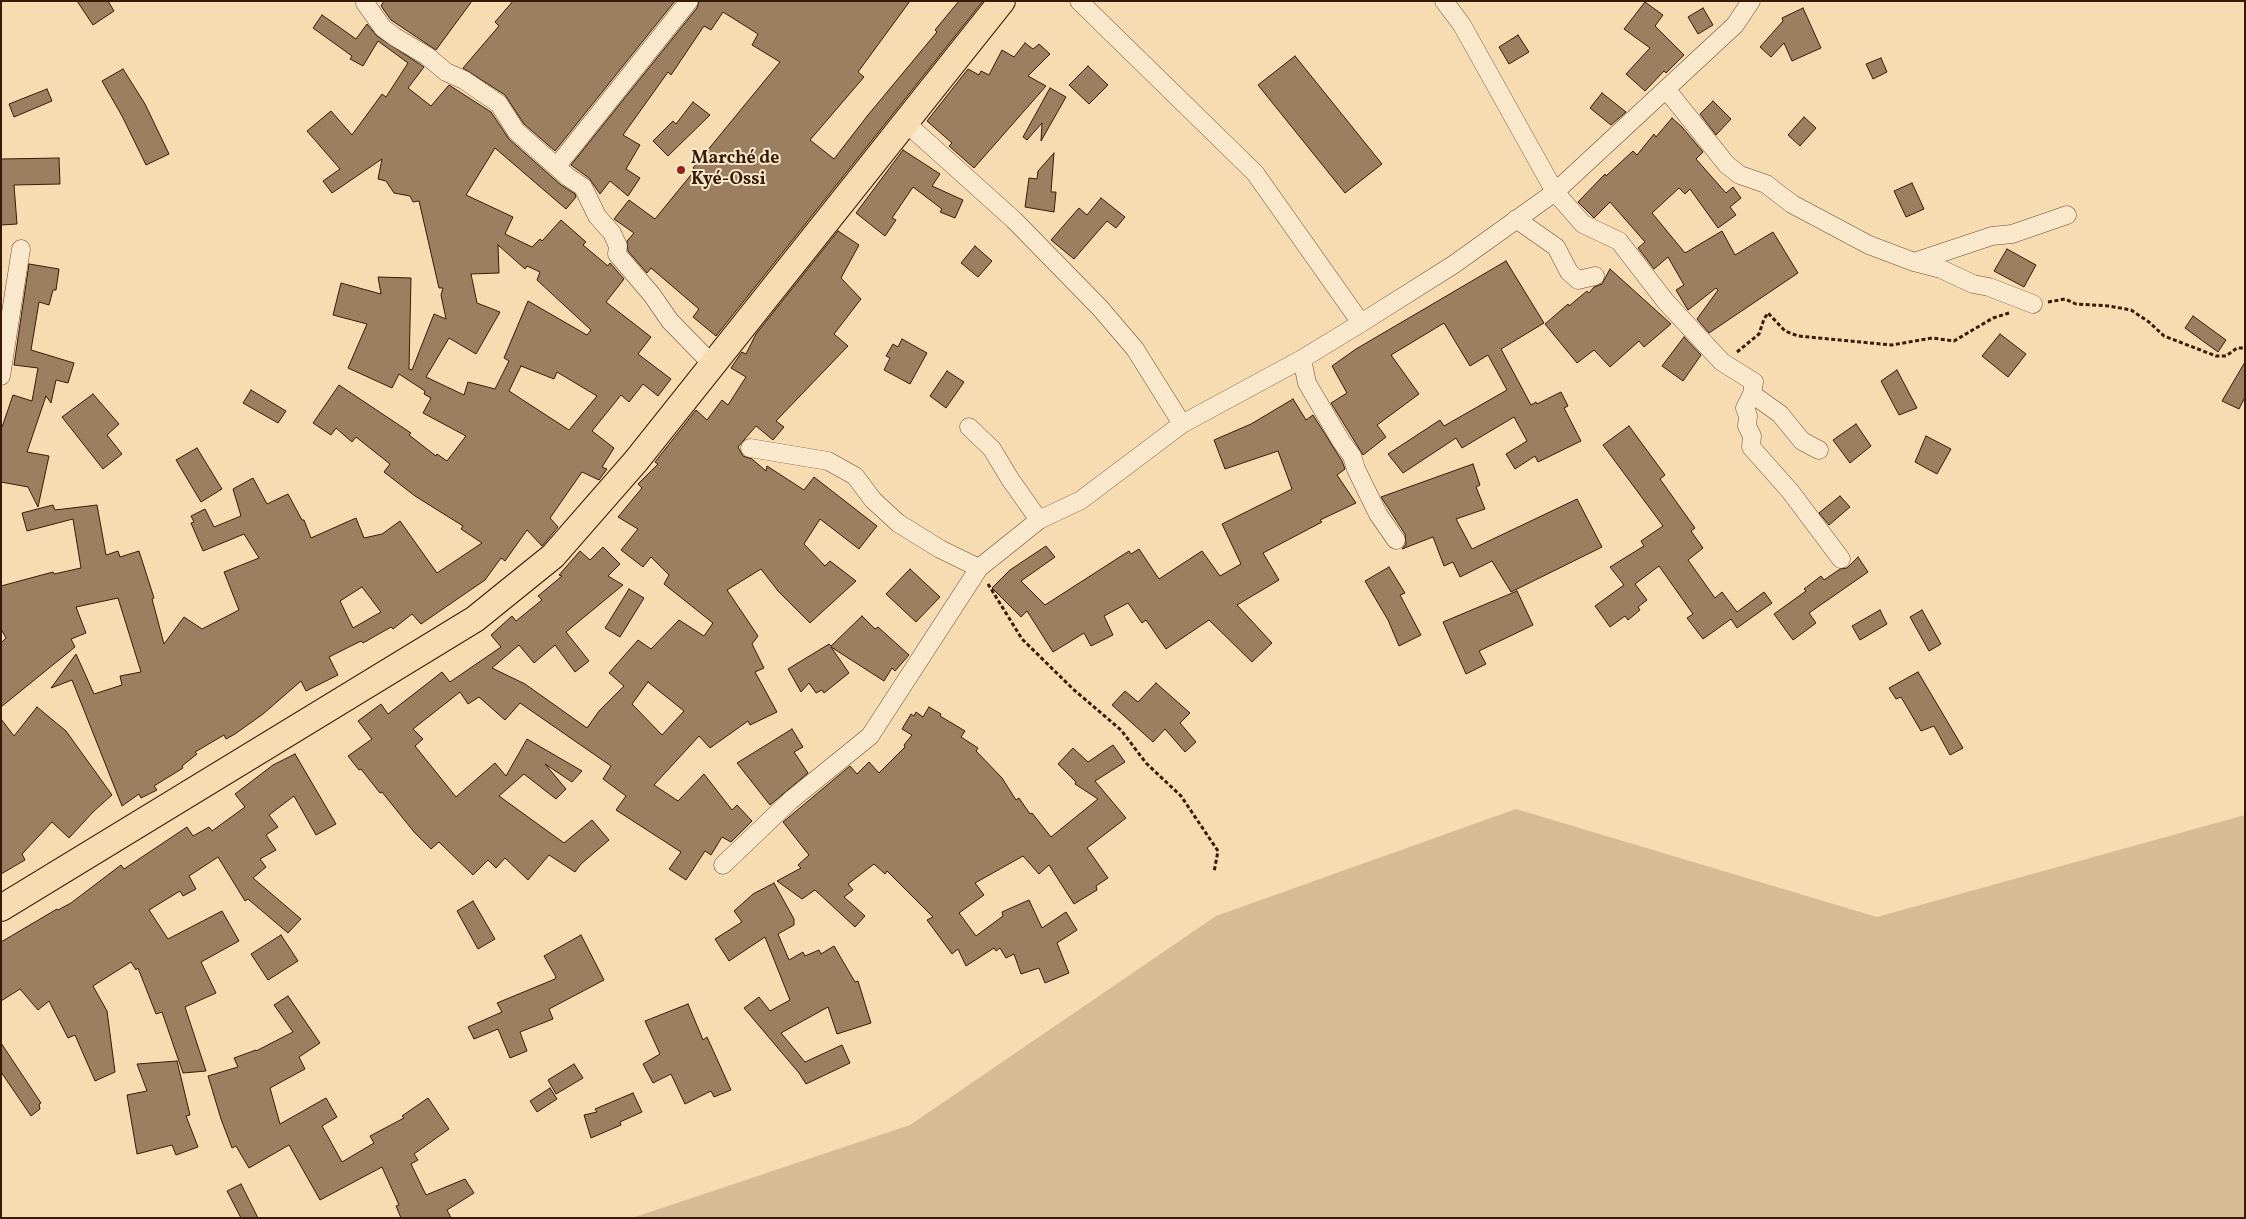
<!DOCTYPE html>
<meta charset="utf-8">
<style>
body{margin:0}
#map{position:relative;width:2246px;height:1219px;overflow:hidden;background:#f7dcb2;font-family:Vollkorn,serif}
canvas{display:block}
.frame{position:absolute;inset:0;border:2px solid #381b07;pointer-events:none}
</style>
<div id="map">
<canvas width="2246" height="1219"></canvas>
<div class="frame"></div>
</div>
<script>
const g = document.querySelector('canvas').getContext('2d');
g.lineJoin = 'round';
function fill(path, color) { g.fillStyle = color; g.fill(path, 'evenodd'); }
const toPath = rows => new Path2D(rows.map(r => 'M' + r).join(''));
function strokePath(path, color, width, dash) { g.strokeStyle = color; g.lineWidth = width; g.lineCap = dash ? 'butt' : 'round'; g.setLineDash(dash || []); g.stroke(path); }
function label(font, color, halo, rows, align = 'center') {
  g.font = font + ' Vollkorn,serif'; g.lineWidth = 4; g.setLineDash([]); g.textBaseline = 'middle'; g.strokeStyle = halo; g.fillStyle = color; for (const [text, x, y, turn = 0] of rows) {
    g.save(); g.translate(x, y); g.rotate((+turn || 0) * Math.PI / 180); g.textAlign = isNaN(turn) ? turn : align; if (halo) g.strokeText(text, 0, 0); g.fillText(text, 0, 0); g.restore();
  }
}
const green = toPath([
 [1516,809,1877,917,2245,815,2245,1218,632,1218,910,1125,1216,916]
]);
const building = toPath([
 [77,1,108,1,114,11,93,25,77,1],
 [384,1,472,1,436,50,391,20,381,6,384,1],
 [513,1,675,1,555,151,524,124,505,95,463,68,499,26,495,22,513,1],
 [699,1,910,1,858,72,864,77,810,140,834,159,868,115,937,32,935,30,959,1,983,1,716,336,693,317,699,309,651,268,647,273,628,251,627,241,634,233,614,219,629,200,655,219,695,170,693,168,780,62,752,45,758,34,723,12,711,30,704,26,671,75,668,72,623,135,640,145,626,169,640,178,628,196,610,181,600,194,589,178,571,165,697,8,699,1],
 [1645,2,1663,15,1655,26,1684,55,1666,73,1664,71,1645,91,1626,74,1650,48,1624,29,1645,2],
 [1703,8,1713,25,1698,34,1688,17,1703,8],
 [1803,8,1821,48,1792,61,1784,43,1771,57,1760,47,1783,21,1782,18,1803,8],
 [322,15,356,39,367,24,377,36,421,65,424,67,408,88,431,106,449,85,491,112,509,139,561,185,575,194,576,197,566,209,495,148,466,195,513,217,505,234,532,247,540,239,542,241,561,220,586,242,583,245,608,266,610,263,624,279,606,302,651,337,638,354,671,379,658,396,643,384,629,402,621,395,592,431,614,448,602,467,607,469,599,480,582,472,550,518,558,527,542,546,527,530,505,561,501,558,485,580,421,624,412,614,393,629,391,627,363,643,361,641,329,657,338,675,306,691,301,681,263,714,235,734,226,739,224,735,195,752,197,754,182,766,183,768,154,786,157,790,141,798,139,794,122,806,72,680,51,688,76,654,94,694,122,685,120,676,141,672,118,598,76,607,86,633,71,639,75,647,1,707,1,643,6,638,1,629,1,586,53,572,54,574,81,568,73,519,27,531,22,513,53,505,55,510,97,505,106,555,118,551,120,557,139,551,154,598,152,599,164,644,184,617,202,629,239,610,224,572,259,558,244,534,203,551,191,523,194,522,191,516,205,509,214,527,241,516,233,489,253,478,267,504,288,494,302,520,304,520,311,538,356,518,364,538,382,534,400,521,437,573,482,543,461,529,463,526,415,496,384,472,390,464,356,437,352,442,336,428,331,435,313,423,339,385,411,433,409,435,436,456,437,454,447,461,466,436,423,413,431,398,424,394,425,391,399,374,392,388,348,368,367,324,333,315,341,283,381,294,378,277,411,278,409,369,412,370,434,314,446,319,441,295,443,288,439,288,419,201,413,202,410,196,394,193,386,181,378,179,382,159,332,193,323,181,340,169,307,131,331,111,352,135,382,94,386,97,408,63,378,41,363,66,350,59,352,56,313,28,322,15],
 [498,245,525,269,527,266,540,272,537,280,591,330,587,335,528,301,504,358,509,361,495,389,468,382,464,395,426,377,449,338,476,354,500,312,477,303,471,274,499,273,498,245],
 [521,366,554,379,557,372,597,396,569,430,509,391,521,366],
 [362,587,381,612,353,628,340,601,362,587],
 [1518,35,1529,52,1509,64,1499,47,1518,35],
 [1025,43,1033,49,1039,44,1050,54,1028,76,1046,86,974,168,949,146,952,143,927,121,968,69,979,75,981,71,989,75,1002,50,1014,57,1025,43],
 [1295,56,1382,164,1345,193,1258,85,1295,56],
 [1881,58,1887,72,1873,79,1866,64,1881,58],
 [1088,66,1108,85,1089,104,1069,85,1088,66],
 [123,69,145,104,169,154,146,165,122,116,102,81,123,69],
 [1050,88,1066,97,1041,141,1042,123,1027,140,1023,137,1050,88],
 [47,89,52,101,14,117,9,104,47,89],
 [1602,93,1626,112,1611,125,1590,108,1602,93],
 [1713,101,1731,119,1716,135,1700,114,1713,101],
 [693,102,710,115,668,156,653,141,673,121,676,124,693,102],
 [1804,117,1816,128,1800,146,1788,135,1804,117],
 [1672,118,1682,127,1703,152,1696,159,1726,193,1733,187,1741,198,1730,207,1736,215,1718,228,1690,189,1685,194,1679,188,1652,213,1685,253,1722,231,1735,255,1773,232,1798,273,1709,333,1697,319,1718,290,1716,288,1688,310,1676,290,1684,285,1668,257,1654,269,1638,248,1645,242,1610,202,1594,218,1578,202,1605,174,1606,176,1633,151,1637,155,1654,134,1656,137,1672,118],
 [903,150,940,174,932,186,963,200,955,218,940,212,942,209,913,187,892,218,896,220,885,236,856,213,903,150],
 [1054,153,1051,192,1056,192,1054,212,1025,207,1029,178,1037,179,1038,171,1054,153],
 [59,158,60,184,14,185,17,224,1,225,1,159,59,158],
 [1912,183,1924,209,1906,217,1894,191,1912,183],
 [1101,198,1125,217,1116,228,1107,221,1074,259,1051,240,1079,208,1087,215,1101,198],
 [838,231,859,245,841,278,861,299,834,334,848,346,776,421,784,427,773,440,756,426,738,447,743,456,752,459,766,471,767,466,804,490,814,477,877,526,859,549,820,519,804,544,825,566,830,561,856,581,810,623,778,591,761,569,727,590,758,636,752,644,764,668,755,672,777,712,750,725,748,721,710,748,699,736,654,785,678,801,704,774,732,810,737,805,752,821,731,842,722,837,711,855,705,851,686,880,669,869,681,852,616,810,626,796,603,779,611,766,520,703,505,720,479,697,468,704,460,692,413,729,423,739,415,746,456,797,495,763,506,776,527,739,582,771,572,782,545,764,566,789,556,799,524,774,499,796,564,843,592,820,609,840,581,864,575,872,549,855,528,880,505,858,496,868,488,860,473,875,439,842,431,849,414,832,382,792,380,793,361,769,359,770,348,756,372,739,358,721,381,704,388,714,442,672,450,682,501,647,491,635,512,616,516,621,542,600,538,596,562,576,559,575,580,551,590,560,603,547,620,564,608,576,623,585,566,632,589,661,575,672,555,645,534,663,519,645,492,668,525,684,587,728,599,711,624,686,609,673,638,640,651,649,679,620,704,636,713,623,664,584,669,575,651,557,643,567,621,550,638,529,618,517,642,488,638,484,658,464,655,462,696,410,707,420,722,400,728,405,746,377,731,368,739,356,742,352,746,354,756,334,838,231],
 [648,682,684,711,662,735,632,704,648,682],
 [975,246,992,261,978,277,961,263,975,246],
 [2007,249,2036,265,2024,287,1994,271,2007,249],
 [1506,261,1544,323,1501,349,1531,405,1536,402,1537,404,1561,392,1568,406,1564,408,1581,441,1538,462,1535,456,1515,469,1506,454,1527,441,1514,417,1462,448,1456,438,1403,473,1388,454,1440,420,1444,426,1507,390,1488,355,1470,366,1444,323,1391,355,1419,394,1377,425,1386,437,1363,455,1331,403,1347,393,1332,366,1356,349,1506,261],
 [29,264,59,269,56,290,53,290,49,305,39,302,31,350,74,363,68,383,56,380,51,403,46,396,27,452,49,456,38,507,28,487,1,482,1,430,13,395,32,401,38,368,14,365,29,264],
 [1610,269,1671,324,1644,347,1639,341,1610,367,1594,350,1577,363,1545,324,1568,304,1569,306,1587,291,1589,293,1594,287,1602,284,1610,269],
 [2193,316,2226,340,2218,352,2185,328,2193,316],
 [2000,334,2026,354,2008,377,1982,356,2000,334],
 [1684,337,1701,355,1683,381,1662,366,1684,337],
 [902,339,927,353,910,384,884,370,890,358,886,356,893,344,898,347,902,339],
 [2245,362,2245,397,2239,409,2222,401,2245,362],
 [1897,370,1917,408,1899,415,1881,381,1897,370],
 [947,371,964,382,946,408,930,396,947,371],
 [251,390,286,411,278,423,243,403,251,390],
 [93,394,119,424,107,435,122,454,103,469,62,417,93,394],
 [1293,399,1306,420,1313,415,1342,461,1345,469,1337,475,1356,503,1320,520,1322,522,1263,553,1279,580,1237,605,1272,643,1252,662,1209,620,1166,649,1146,620,1142,623,1128,603,1104,616,1113,635,1091,646,1084,633,1053,652,1027,611,1021,617,992,588,1010,570,1046,546,1055,557,1021,581,1045,605,1129,551,1131,554,1139,549,1159,579,1202,551,1220,576,1241,564,1222,524,1292,489,1278,451,1225,469,1214,440,1251,424,1293,399],
 [1856,424,1871,446,1850,463,1833,440,1856,424],
 [1629,426,1665,475,1660,479,1695,528,1691,531,1703,548,1688,560,1715,598,1722,592,1737,612,1764,592,1772,603,1737,628,1731,619,1703,639,1687,618,1693,614,1659,566,1635,584,1647,600,1638,607,1640,610,1628,620,1625,616,1610,627,1595,606,1624,585,1610,567,1644,546,1641,541,1663,526,1603,445,1629,426],
 [1926,436,1951,449,1937,474,1915,462,1926,436],
 [197,448,222,489,201,502,176,460,197,448],
 [1473,464,1480,485,1476,487,1485,509,1456,519,1472,549,1577,499,1602,547,1511,592,1492,561,1460,577,1453,562,1444,566,1433,537,1402,549,1406,544,1405,534,1381,497,1473,464],
 [1840,496,1850,507,1829,525,1819,513,1840,496],
 [1858,557,1868,572,1809,613,1816,623,1793,640,1774,614,1806,591,1804,589,1821,576,1824,580,1840,569,1847,568,1858,557],
 [1389,567,1405,593,1400,595,1421,635,1399,646,1388,620,1365,581,1389,567],
 [910,569,940,597,916,622,886,594,910,569],
 [629,589,644,598,620,637,605,628,629,589],
 [1517,591,1533,625,1479,651,1486,664,1466,674,1443,622,1517,591],
 [1880,610,1887,624,1860,640,1852,626,1880,610],
 [1922,610,1941,644,1929,651,1910,617,1922,610],
 [862,616,875,629,878,627,909,655,895,671,892,668,884,681,831,647,849,673,824,693,822,690,816,693,809,683,801,692,788,669,829,644,831,646,862,616],
 [1918,672,1963,748,1950,755,1934,726,1921,731,1901,697,1896,699,1889,688,1918,672],
 [1156,683,1190,713,1180,723,1196,742,1185,752,1165,729,1153,742,1112,705,1125,691,1138,702,1156,683],
 [37,707,66,731,112,795,94,811,69,838,52,822,22,854,25,860,1,874,1,719,14,736,37,707],
 [929,707,941,714,940,716,965,731,961,737,978,748,976,751,1002,778,1016,800,1019,798,1030,814,1032,813,1051,837,1098,799,1075,784,1076,782,1058,764,1073,748,1088,762,1113,745,1125,762,1095,781,1126,818,1087,848,1108,878,1096,886,1097,890,1074,904,1049,865,1039,874,1023,856,975,883,984,895,959,913,976,936,1003,916,1002,912,1029,900,1042,928,1066,912,1077,930,1057,943,1069,973,1045,983,1039,968,1021,974,1014,954,1006,958,1000,948,996,951,994,948,966,966,958,949,952,954,927,920,933,917,887,871,885,874,874,864,848,884,853,890,844,897,865,916,855,927,815,890,802,899,777,881,801,868,798,865,809,855,783,822,850,766,857,774,869,762,879,773,905,747,904,745,912,735,902,729,911,714,914,716,916,712,923,717,929,707],
 [792,729,803,747,794,752,808,773,770,805,737,763,792,729],
 [295,754,336,824,316,835,294,796,269,815,278,827,266,835,276,850,260,859,266,867,253,878,301,919,288,933,248,899,245,901,218,857,189,876,196,889,183,896,180,891,149,910,168,939,222,911,239,941,201,962,216,993,185,1007,206,1071,183,1073,162,1012,156,1014,138,968,136,970,131,962,93,986,107,1011,115,1072,95,1081,75,1035,68,1038,49,1001,38,1010,20,989,1,1001,1,942,57,909,58,910,71,903,121,865,124,869,187,827,193,836,209,827,212,831,245,807,235,794,273,765,295,754],
 [774,883,794,919,794,925,778,934,789,960,803,952,805,956,819,950,821,954,834,946,855,982,858,981,871,1023,837,1034,828,1007,781,1033,805,1062,842,1045,850,1063,806,1084,799,1073,744,1008,759,997,770,1011,790,1000,765,937,729,961,715,939,742,922,734,911,753,894,774,883],
 [473,901,495,939,478,949,457,911,473,901],
 [281,935,298,961,268,980,251,954,281,935],
 [581,935,604,980,549,1009,553,1019,520,1032,527,1051,510,1058,498,1029,474,1039,468,1027,502,1012,497,1003,555,979,556,977,544,956,581,935],
 [288,996,320,1043,299,1057,305,1069,270,1088,280,1124,326,1098,337,1117,322,1126,342,1162,374,1143,370,1136,404,1118,402,1116,428,1098,449,1129,414,1154,418,1160,411,1164,426,1195,465,1179,474,1193,447,1210,451,1218,401,1218,396,1206,399,1205,382,1167,320,1200,289,1145,249,1168,236,1146,232,1148,221,1119,208,1076,238,1067,234,1058,256,1050,256,1051,293,1032,274,1005,288,996],
 [688,1004,703,1040,707,1037,731,1090,714,1097,711,1091,685,1104,671,1074,653,1083,643,1064,660,1054,645,1021,688,1004],
 [1,1043,41,1103,39,1104,40,1109,31,1116,1,1072,1,1043],
 [177,1061,190,1115,186,1116,198,1147,176,1155,172,1145,137,1154,127,1095,147,1091,137,1064,177,1061],
 [574,1064,583,1078,556,1094,548,1080,574,1064],
 [550,1088,557,1099,537,1112,530,1101,550,1088],
 [633,1093,642,1112,620,1122,621,1125,591,1138,584,1115,597,1112,595,1109,633,1093],
 [241,1184,258,1218,241,1218,227,1191,241,1184]
]);
const path = toPath([
 [2048,302,2065,299,2076,304,2109,306,2131,310,2149,322,2164,336,2216,356,2226,356,2237,348,2245,348],
 [1737,352,1759,334,1764,319,1768,313,1785,331,1798,336,1892,345,1932,338,1954,341,1993,318,2009,313],
 [988,584,1022,639,1073,689,1121,730,1146,763,1181,796,1218,851,1214,872]
]);
const minor = toPath([
 [367,1,365,3,383,28,395,37,427,56,446,72,464,80,499,104,516,131,568,177,583,187,597,216,612,233,618,246,617,254,652,295,670,321,712,364],
 [1079,1,1255,173,1361,323],
 [1444,1,1462,25,1555,192,1583,224,1619,241,1666,302,1722,362,1754,382,1752,394,1745,408,1748,416,1747,426,1752,436,1751,447,1790,491,1841,559],
 [1666,89,1727,165,1740,175,1766,184,1792,204,1869,245,1914,262,1941,269,1973,284,1989,287,2033,304],
 [906,123,1014,220,1100,308,1135,349,1182,424],
 [557,166,689,1],
 [1516,219,1556,247,1569,272,1578,280,1595,276],
 [1914,262,1992,236,2012,234,2067,215],
 [1302,359,1307,383,1341,441,1352,456,1356,469,1378,514,1396,540],
 [1,376,21,249],
 [1752,394,1780,414,1802,441,1819,450],
 [969,427,992,449,1010,479,1039,520],
 [750,448,828,461,855,476,873,500,898,523,940,549,979,568],
 [723,865,791,800,870,736,979,568,1039,520,1081,500,1182,424,1302,359,1361,323,1453,265,1555,192,1735,25,1751,1]
]);
const highway = toPath([
 [1,908,475,619,553,556,636,461,1002,1]
]);
const markers = [
 [681,170,5,"#8f2418"]
];
const poiNames = [
 ["Marché de",691,160],
 ["Kyé-Ossi",691,181]
];
fill(green, '#d7bb95');
fill(building, '#9b7f60');
strokePath(building, '#381b07', 1);
strokePath(minor, '#684b32', 19);
strokePath(highway, '#381b07', 28);
strokePath(path, '#381b07', 3, [4, 2.5]);
strokePath(minor, '#fae8cd', 18);
strokePath(highway, '#f7dcb2', 26);
for (const [x, y, r, color] of markers) { const dot = new Path2D(); dot.arc(x, y, r, 0, 2 * Math.PI); g.fillStyle = color; g.fill(dot); strokePath(dot, '#fae8cd', 2); }
label('bold 18px', '#381b07', '#fae8cd', poiNames, 'left');
</script>
